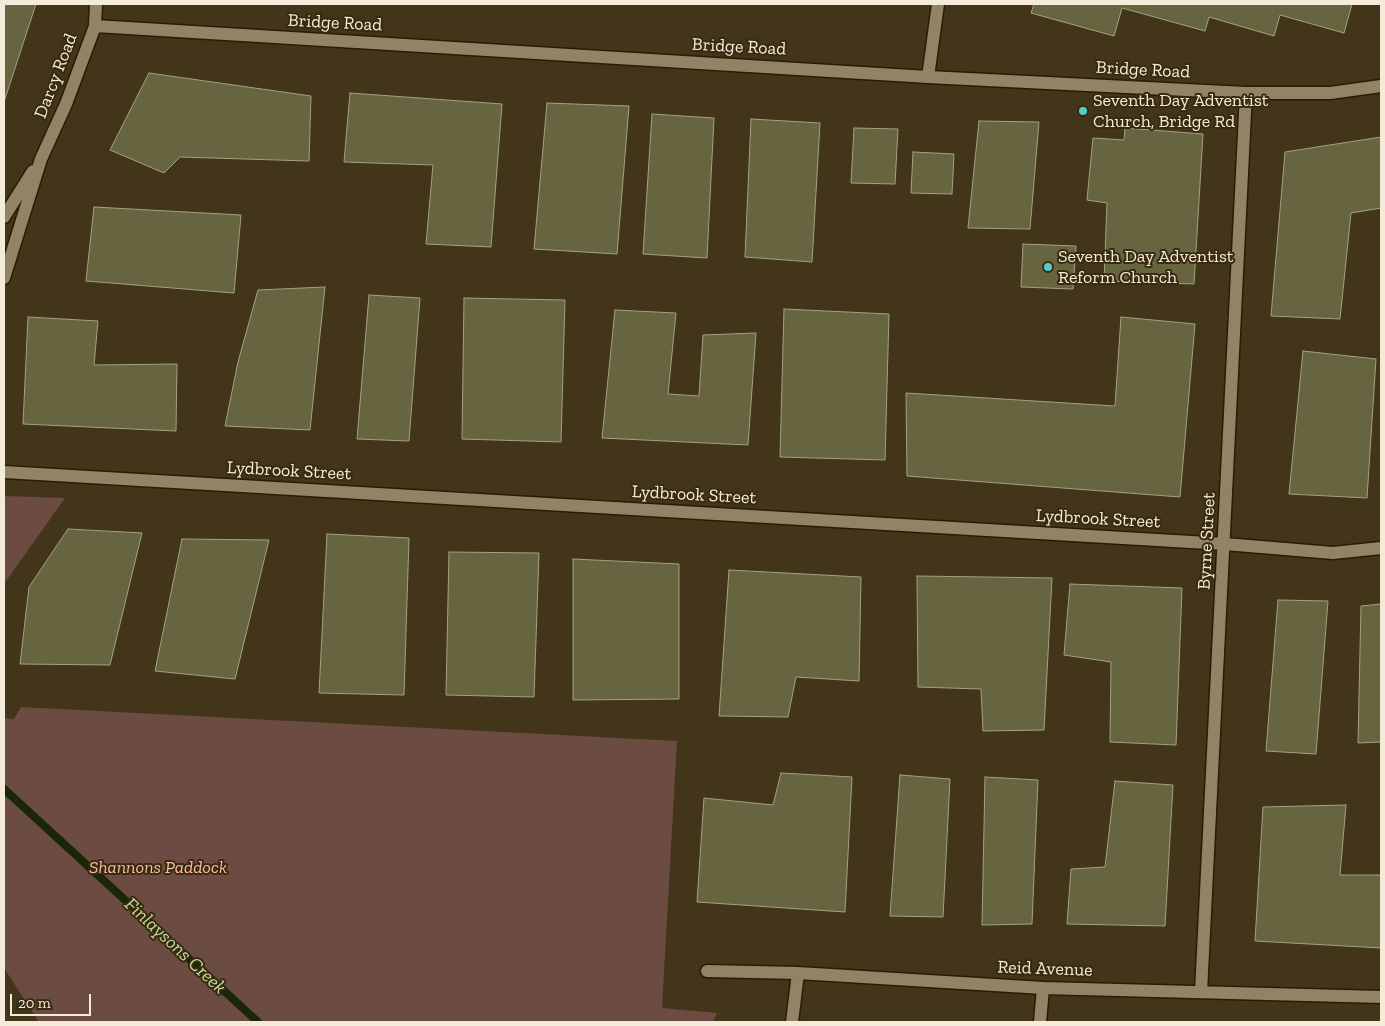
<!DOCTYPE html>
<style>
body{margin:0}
#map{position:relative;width:1385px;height:1026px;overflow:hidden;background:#43351a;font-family:"Zilla Slab",serif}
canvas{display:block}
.frame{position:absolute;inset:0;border:5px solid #f4ebdb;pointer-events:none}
.scale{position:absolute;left:10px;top:994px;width:81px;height:22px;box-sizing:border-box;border:2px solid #f4ebdb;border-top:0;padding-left:6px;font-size:15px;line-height:18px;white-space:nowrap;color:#f4ebdb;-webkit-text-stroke:4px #392b10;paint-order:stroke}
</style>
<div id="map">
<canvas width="1385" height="1026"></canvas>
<div class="frame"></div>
<div class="scale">20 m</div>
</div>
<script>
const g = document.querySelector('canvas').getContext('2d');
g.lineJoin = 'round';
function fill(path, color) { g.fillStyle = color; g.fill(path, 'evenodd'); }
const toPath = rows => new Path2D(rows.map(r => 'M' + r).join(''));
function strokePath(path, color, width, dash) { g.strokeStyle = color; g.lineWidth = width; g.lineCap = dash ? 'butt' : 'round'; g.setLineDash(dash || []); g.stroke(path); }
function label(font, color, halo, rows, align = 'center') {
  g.font = font + ' "Zilla Slab",serif'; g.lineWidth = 4; g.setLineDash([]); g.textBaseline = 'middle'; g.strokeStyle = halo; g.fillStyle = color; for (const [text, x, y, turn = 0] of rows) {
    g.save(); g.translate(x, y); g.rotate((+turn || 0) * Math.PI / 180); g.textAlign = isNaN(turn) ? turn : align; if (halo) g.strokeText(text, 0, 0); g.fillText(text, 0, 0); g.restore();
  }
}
const green = toPath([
 [4,496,65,498,4,584],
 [21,707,677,741,662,1008,717,1013,713,1022,39,1022,4,968,4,718,14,719]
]);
const stream = toPath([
 [4,789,258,1022]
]);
const building = toPath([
 [4,4,36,4,4,102,4,4],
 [1034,4,1352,4,1344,33,1280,15,1274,36,1209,17,1205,31,1122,8,1114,36,1031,13,1034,4],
 [149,73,311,96,309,161,180,157,164,173,110,150,149,73],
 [350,93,502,104,491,247,426,244,433,165,344,162,350,93],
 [547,103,629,106,617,254,534,249,547,103],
 [652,114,714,118,707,258,643,254,652,114],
 [751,119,820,123,812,262,745,257,751,119],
 [979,121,1039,122,1030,229,968,228,979,121],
 [854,128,898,129,895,184,851,183,854,128],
 [1125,128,1203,134,1194,284,1104,281,1107,203,1087,200,1093,138,1124,140,1125,128],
 [1381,137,1381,208,1351,213,1340,319,1271,316,1285,152,1381,137],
 [913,152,954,154,952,194,911,193,913,152],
 [94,207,241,215,234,293,86,281,94,207],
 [1023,244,1076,246,1073,289,1021,287,1023,244],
 [325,287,310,430,225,426,238,362,258,290,325,287],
 [369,295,420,298,409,441,357,439,369,295],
 [464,298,565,300,561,442,462,439,464,298],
 [784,309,889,314,885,460,780,457,784,309],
 [615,310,676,313,668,394,699,396,703,335,756,333,748,445,602,438,615,310],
 [28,317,98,321,94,365,177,364,176,431,23,424,28,317],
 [1121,317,1195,324,1180,497,907,476,906,393,1115,406,1121,317],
 [1303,351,1376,359,1367,498,1289,494,1303,351],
 [68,529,142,533,110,665,20,664,29,587,68,529],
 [327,534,409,538,404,695,319,693,327,534],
 [182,539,269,540,235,679,155,671,182,539],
 [449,552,539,553,534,697,446,695,449,552],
 [573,559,679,564,679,699,573,700,573,559],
 [729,570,861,577,859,681,796,677,788,717,719,716,729,570],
 [917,576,1052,578,1044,730,983,731,981,689,918,687,917,576],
 [1070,584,1182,588,1176,745,1110,742,1111,662,1064,655,1070,584],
 [1278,600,1328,601,1316,754,1266,751,1278,600],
 [1381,604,1381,742,1358,743,1361,606,1381,604],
 [781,773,852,777,845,912,697,902,704,798,773,805,781,773],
 [900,775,950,779,943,917,890,916,900,775],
 [985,777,1038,780,1032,924,982,925,985,777],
 [1115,781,1173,785,1165,926,1067,924,1071,869,1105,867,1115,781],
 [1346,805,1340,875,1381,875,1381,948,1255,941,1263,807,1346,805]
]);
const street = toPath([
 [928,77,938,4],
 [4,472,1225,544,1333,553,1381,548],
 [707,971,798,973,1043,988,1381,997],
 [1201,992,1246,93],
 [792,1022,798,973],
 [1040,1022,1043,988]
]);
const secondary = toPath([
 [95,26,928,77,1246,93,1330,93,1381,86],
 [4,217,33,171],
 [4,278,41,159,66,104,95,26,96,4]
]);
const markers = [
 [1083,111,5,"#52cdce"],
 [1048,267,5,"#52cdce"]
];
const streetNames = [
 ["Bridge Road",335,23,3],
 ["Bridge Road",739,47,3],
 ["Bridge Road",1143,70,3],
 ["Darcy Road",56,76,-69],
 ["Lydbrook Street",289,471,3],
 ["Lydbrook Street",694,495,3],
 ["Lydbrook Street",1098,519,3],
 ["Byrne Street",1207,541,-87],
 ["Reid Avenue",1045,969,2]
];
const poiNames = [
 ["Seventh Day Adventist",1093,101],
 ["Church, Bridge Rd",1093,122],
 ["Seventh Day Adventist",1058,257],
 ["Reform Church",1058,278]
];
const parkNames = [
 ["Shannons Paddock",158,868]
];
const waterNames = [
 ["Finlaysons Creek",175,946,43]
];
fill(green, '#6b4b42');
strokePath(stream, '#1a2707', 8);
fill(building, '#676540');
strokePath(building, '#a3a281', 1);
strokePath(street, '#2a1c02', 15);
strokePath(secondary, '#2a1c02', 15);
strokePath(street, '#938366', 12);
strokePath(secondary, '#938366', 12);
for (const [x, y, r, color] of markers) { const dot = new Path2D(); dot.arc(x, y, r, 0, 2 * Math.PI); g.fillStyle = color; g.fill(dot); strokePath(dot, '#392b10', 2); }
label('18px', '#f4ebdb', '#392b10', streetNames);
label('18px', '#f4ebdb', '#392b10', poiNames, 'left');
label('italic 18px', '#febaa6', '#392b10', parkNames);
label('italic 19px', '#c0db9f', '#392b10', waterNames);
</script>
